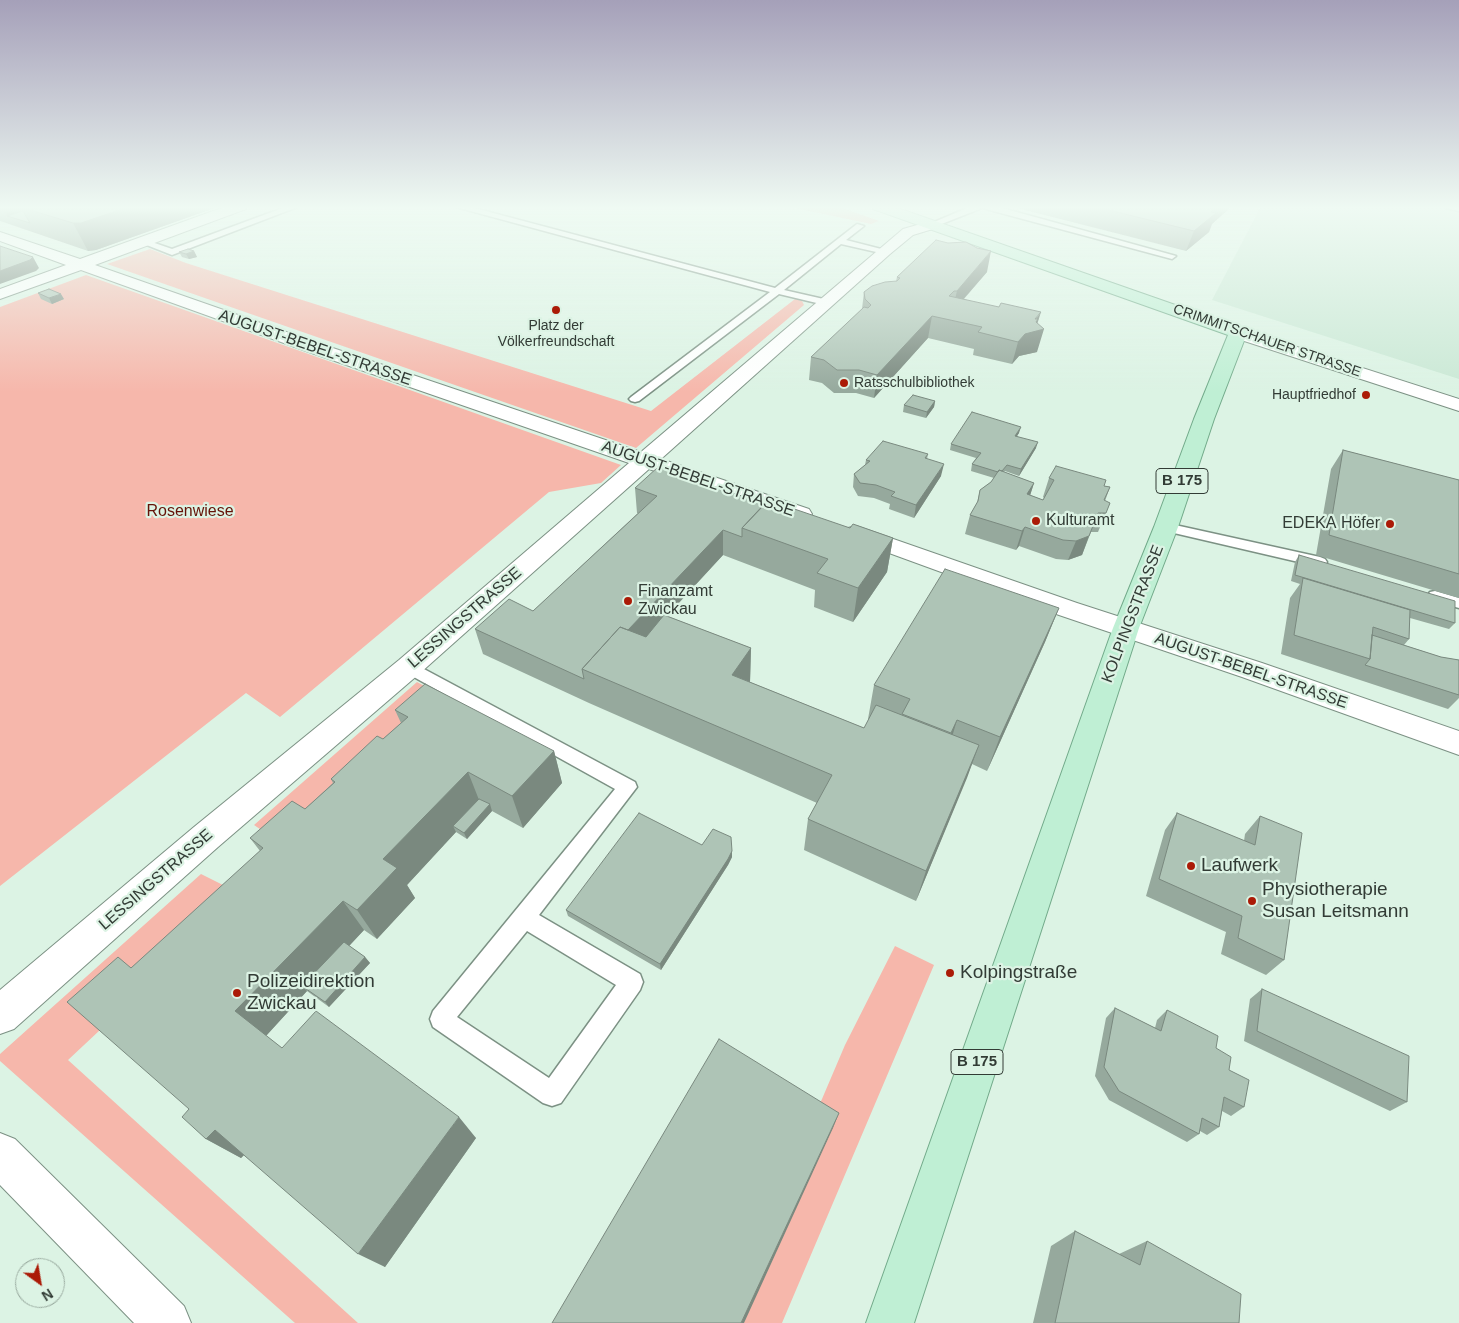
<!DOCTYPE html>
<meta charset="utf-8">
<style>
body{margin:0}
#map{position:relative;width:1459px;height:1323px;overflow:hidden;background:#dcf3e4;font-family:Arial,sans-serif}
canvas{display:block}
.north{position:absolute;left:15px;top:1258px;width:50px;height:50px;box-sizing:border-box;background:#dcf3e4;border:1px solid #98a99e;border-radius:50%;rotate:148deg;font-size:14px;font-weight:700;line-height:20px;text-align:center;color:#323b35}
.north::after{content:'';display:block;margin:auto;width:18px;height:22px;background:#ab1b07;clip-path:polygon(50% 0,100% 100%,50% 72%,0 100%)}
</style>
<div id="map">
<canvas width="1459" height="1323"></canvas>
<div class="north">N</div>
</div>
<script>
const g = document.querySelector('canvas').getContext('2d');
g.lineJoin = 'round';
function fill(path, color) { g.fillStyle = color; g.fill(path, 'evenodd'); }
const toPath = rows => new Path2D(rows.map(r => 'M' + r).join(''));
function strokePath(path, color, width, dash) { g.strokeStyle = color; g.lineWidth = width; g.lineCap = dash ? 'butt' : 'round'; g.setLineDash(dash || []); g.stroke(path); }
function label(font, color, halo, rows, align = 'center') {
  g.font = font + ' Arial,sans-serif'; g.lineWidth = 4.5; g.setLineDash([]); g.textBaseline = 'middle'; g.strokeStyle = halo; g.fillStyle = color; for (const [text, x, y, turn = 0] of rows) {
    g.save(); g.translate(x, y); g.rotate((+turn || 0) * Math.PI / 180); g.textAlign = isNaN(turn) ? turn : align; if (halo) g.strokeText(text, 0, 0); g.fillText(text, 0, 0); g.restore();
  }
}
const built = toPath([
 [1261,206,1459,206,1459,379,1212,300]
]);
const green = toPath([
 [785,206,837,206,879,221,871,224],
 [150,249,186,263,651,411,795,299,802,301,804,305,636,448,107,264],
 [86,275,621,465,601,483,549,492,280,717,246,693,0,886,0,307],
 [417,682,447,698,285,846,254,825],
 [201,874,225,886,241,898,68,1060,358,1323,295,1323,0,1061,0,1054],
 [895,946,934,965,782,1323,717,1323,822,1099,845,1045]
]);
const service = toPath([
 [288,206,300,206,172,255,139,242,143,239,172,249,288,206],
 [452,206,467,206,775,288,857,224,864,226,846,240,889,251,885,254,841,244,784,290,828,300,828,304,825,305,779,294,639,401,635,402,631,401,629,399,631,397,770,292,452,206],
 [972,206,995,206,1176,256,1172,259,982,208,934,227,927,225,972,206],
 [1445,206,1459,206,1459,211,1446,208,1445,206],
 [1166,523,1320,557,1325,559,1327,562,1325,565,1320,567,1161,530,1159,527,1161,524,1166,523],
 [1435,591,1459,598,1459,608,1430,600,1427,596,1430,592,1435,591],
 [409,661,635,782,637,787,539,915,640,974,643,982,640,990,561,1103,552,1106,543,1103,433,1027,430,1019,433,1011,615,789,403,671,401,667,403,663,409,661],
 [527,931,616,985,549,1078,457,1017,527,931]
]);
const minor = toPath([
 [227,206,247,206,246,209,95,265,318,343,641,452,903,229,931,221,938,225,936,228,913,235,890,254,661,459,809,509,812,514,809,519,801,521,793,519,649,469,419,674,218,847,14,1029,0,1034,0,990,194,827,399,660,629,463,306,351,81,270,0,299,0,289,66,265,0,241,0,232,80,259,227,206],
 [856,526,1077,603,1262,663,1459,731,1459,755,1242,677,1059,615,848,538,844,533,848,528,856,526],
 [0,1133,15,1139,184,1306,191,1323,134,1323,0,1185,0,1133]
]);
const secondary = toPath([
 [1238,328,1459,399,1459,411,1232,337,1229,333,1232,329,1238,328]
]);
const primary = toPath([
 [872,206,892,206,1244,329,1247,333,1214,419,1178,527,1139,628,914,1323,866,1323,1113,628,1154,527,1194,419,1228,335,873,209,872,206]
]);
const wall = toPath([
 [0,206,220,206,96,250,88,251,0,221],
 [1009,206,1232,206,1212,224,1209,232,1186,251],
 [194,251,197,257,189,259,182,257,179,252],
 [987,272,964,299,1037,323,1037,352,1019,356,1012,364,973,355,974,349,928,338,874,398,856,393,834,393,822,383,809,380,811,357,862,309,864,292,896,281,897,277],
 [38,293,64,299,52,304,41,299],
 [935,401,934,407,926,418,903,412,904,405],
 [1019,433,1017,436,1036,448,1019,476,1005,471,1004,472,1034,483,1030,495,1043,500,1044,498,1043,497,1049,478,1104,486,1110,487,1105,501,1110,503,1098,532,1091,532,1082,555,1068,560,1056,559,1019,546,1016,550,965,534,970,515,977,503,980,490,991,482,994,478,971,471,972,464,976,458,950,450,951,444],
 [1343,450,1459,480,1459,598,1316,555,1331,469],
 [928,454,927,459,941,476,914,518,889,509,890,504,874,498,858,496,853,487,854,474,865,465,866,460],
 [635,488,765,504,850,528,893,538,887,572,853,622,814,607,815,590,723,555,667,616,751,648,750,682,864,728,869,719,868,719,874,685,1059,608,1045,642,987,771,972,764,916,901,804,850,808,819,817,803,589,703,483,654,475,629,533,611,638,513,637,513],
 [1299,555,1455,623,1449,629,1410,618,1409,639,1404,645,1441,657,1459,660,1459,698,1448,709,1281,654,1290,598,1300,584,1291,581,1295,562],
 [395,710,554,751,562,783,523,828,492,811,467,839,456,832,407,885,415,898,377,939,364,930,349,946,365,957,370,963,329,1007,307,991,266,1036,282,1048,476,1138,385,1267,244,1155,241,1158,206,1139,132,968,260,851,250,838,305,809,333,783,331,779,383,739,401,723],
 [1177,813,1244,841,1245,834,1260,816,1284,960,1266,975,1221,954,1226,932,1146,896,1165,830],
 [702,845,732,851,732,857,728,865,661,970,568,916,566,910],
 [1262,989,1407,1102,1390,1111,1244,1041,1250,999],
 [1115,1008,1155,1028,1157,1020,1167,1010,1216,1048,1229,1070,1244,1107,1231,1116,1222,1111,1219,1127,1207,1135,1200,1131,1199,1134,1187,1142,1109,1100,1095,1076,1106,1018],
 [1075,1231,1119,1254,1147,1241,1239,1323,1033,1323,1051,1246]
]);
const shadedWall = toPath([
 [2,206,39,206,20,207,29,221,7,216],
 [71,206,94,206,82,210,131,206,220,206,96,250,88,251,73,223],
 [1217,206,1232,206,1212,224,1209,232,1186,251,1194,231,1211,212],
 [194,251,197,257,189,259,186,254],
 [991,251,987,272,952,312,957,291],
 [33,257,39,268,36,271,0,284,0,271],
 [61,294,64,299,52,304,49,298],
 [1041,312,1035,331,1044,329,1037,352,1019,356,1012,364,1018,342,1025,334],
 [932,316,928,338,874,398,877,375],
 [935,401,934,407,926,418,927,412],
 [1021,427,1019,433,1013,442,1015,436],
 [1038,442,1036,448,1019,476,1021,469],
 [944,464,941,476,914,518,916,505],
 [1034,483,1028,502,1027,494],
 [1025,527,1019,546,1016,550,1022,531],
 [723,530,723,555,625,661,622,636],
 [1089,536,1082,555,1068,560,1076,541],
 [893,538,887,572,853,622,858,588],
 [1059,608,1045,642,987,771,1000,737],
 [751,648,750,682,732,675],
 [957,720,947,754,940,766,951,733],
 [979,745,967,778,916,901,926,871],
 [554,751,562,783,523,828,512,796],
 [468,772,481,805,453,826,456,832,407,885,415,898,377,939,357,910,383,859],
 [490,804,492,811,467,839,464,833],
 [732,851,732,857,728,865,661,970,660,964],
 [343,901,364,930,308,990,302,986,307,991,265,1037,235,1011],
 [365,957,370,963,329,1007,325,1002],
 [839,1113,833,1128,744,1323,741,1323],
 [459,1117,476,1138,385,1267,358,1254],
 [215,1130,249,1150,241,1158,206,1139]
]);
const building = toPath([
 [75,206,88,209,93,208,90,207,92,206,131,206,81,223,73,223,20,207,75,206],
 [1092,206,1217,206,1211,212,1216,213,1194,231,1092,206],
 [23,211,30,223,7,216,23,211],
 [936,240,948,243,966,242,977,248,991,251,957,291,954,291,949,296,999,307,1001,303,1041,312,1035,319,1038,319,1036,322,1044,329,1025,334,1018,342,978,332,982,327,932,316,877,375,859,370,837,370,824,360,811,357,864,307,868,308,871,305,865,299,864,292,872,286,885,282,897,281,900,278,897,277,936,240],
 [0,246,33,257,30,260,0,271,0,246],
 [188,249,194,251,186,254,179,252,188,249],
 [49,289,61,294,49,298,38,293,49,289],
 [913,395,935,401,927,412,904,405,913,395],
 [972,412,1021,427,1015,436,1038,442,1021,469,1007,465,1002,471,999,470,998,472,972,464,981,453,951,444,972,412],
 [883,441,928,454,925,458,944,464,916,505,891,496,895,492,876,485,860,483,854,474,870,461,866,460,883,441],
 [1343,450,1459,480,1459,574,1329,535,1343,450],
 [1056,466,1106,480,1104,486,1110,487,1104,500,1110,503,1106,513,1098,513,1089,536,1076,541,1063,540,1025,527,1022,531,970,515,978,501,980,490,991,482,999,470,1034,483,1027,494,1043,500,1054,480,1049,478,1056,466],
 [658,467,765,504,742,528,742,537,723,530,628,630,620,627,582,669,584,679,475,629,509,599,533,611,657,496,635,488,658,467],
 [768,500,850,528,853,524,893,538,858,588,817,573,828,559,742,528,768,500],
 [1299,555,1455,601,1455,623,1295,575,1299,555],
 [945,569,1059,608,1000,737,957,720,951,733,902,714,910,699,874,685,945,569],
 [1303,578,1410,610,1409,639,1373,627,1370,659,1294,635,1303,578],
 [664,615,751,648,732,675,864,728,876,705,979,745,926,871,808,819,832,775,582,669,620,627,646,637,664,615],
 [1372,635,1441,657,1459,660,1459,695,1365,665,1370,659,1372,635],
 [425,684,554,751,512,796,468,772,383,859,397,868,357,910,343,901,235,1011,282,1048,316,1011,459,1117,358,1254,215,1130,206,1139,182,1117,189,1109,67,1002,118,957,131,968,263,848,250,838,292,801,305,809,335,782,331,779,377,736,383,739,408,717,395,710,425,684],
 [479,799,490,804,464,833,453,826,479,799],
 [639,813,702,845,713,829,731,837,732,851,728,859,660,964,566,910,639,813],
 [1177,813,1255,845,1260,816,1302,833,1284,960,1238,938,1242,916,1159,879,1177,813],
 [344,942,365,957,325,1002,302,986,344,942],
 [1262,989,1409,1056,1407,1102,1257,1031,1262,989],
 [1115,1008,1161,1031,1167,1010,1218,1036,1216,1048,1231,1057,1229,1070,1249,1080,1244,1107,1224,1097,1219,1127,1202,1118,1199,1134,1119,1091,1104,1067,1115,1008],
 [719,1039,839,1113,741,1323,552,1323,719,1039],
 [1075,1231,1140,1265,1147,1241,1241,1294,1239,1323,1055,1323,1075,1231]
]);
const markers = [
 [556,310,5,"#ab1b07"],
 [844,383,5,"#ab1b07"],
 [1366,395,5,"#ab1b07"],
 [1036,521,5,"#ab1b07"],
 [1390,524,5,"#ab1b07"],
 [628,601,5,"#ab1b07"],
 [1191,866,5,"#ab1b07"],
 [1252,901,5,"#ab1b07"],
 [950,973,5,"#ab1b07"],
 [237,993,5,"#ab1b07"]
];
const farPoinames = [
 ["Platz der",556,326],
 ["Völkerfreundschaft",556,342],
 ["Ratsschulbibliothek",854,383,"left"],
 ["Hauptfriedhof",1356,395,"right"]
];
const farStreetnames = [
 ["CRIMMITSCHAUER STRASSE",1267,341,19]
];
const shields = [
 [1182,481,52],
 [977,1062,52]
];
const shieldNames = [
 ["B 175",1182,481],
 ["B 175",977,1062]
];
const streetNames = [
 ["AUGUST-BEBEL-STRASSE",315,348,19],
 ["AUGUST-BEBEL-STRASSE",698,479,19],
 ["KOLPINGSTRASSE",1133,614,-69],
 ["LESSINGSTRASSE",465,618,-41],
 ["AUGUST-BEBEL-STRASSE",1251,671,19],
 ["LESSINGSTRASSE",156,880,-41]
];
const parkNames = [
 ["Rosenwiese",190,512]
];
const poiNames = [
 ["Kulturamt",1046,521],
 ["EDEKA Höfer",1380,524,"right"],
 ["Finanzamt",638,592],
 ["Zwickau",638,610]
];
const nearPoinames = [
 ["Laufwerk",1201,866],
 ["Physiotherapie",1262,890],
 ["Susan Leitsmann",1262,912],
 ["Kolpingstraße",960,973],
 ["Polizeidirektion",247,982],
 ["Zwickau",247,1004]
];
fill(built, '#cae8d5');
fill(green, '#f6b7ab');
strokePath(service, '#7c9184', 3);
strokePath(minor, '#7c9184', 2);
strokePath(secondary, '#7c9184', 2);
strokePath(primary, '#72aa8a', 2);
fill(service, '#fff');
fill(minor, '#fff');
fill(secondary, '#fff');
fill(primary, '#bfefd4');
fill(wall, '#96a99d');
fill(shadedWall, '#7a897f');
fill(building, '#aec4b6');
strokePath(building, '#7a897f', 1);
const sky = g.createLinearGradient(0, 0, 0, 392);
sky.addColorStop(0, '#a5a0b9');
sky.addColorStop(0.53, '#effaf3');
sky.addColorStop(1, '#effaf300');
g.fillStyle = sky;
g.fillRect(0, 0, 1459, 392);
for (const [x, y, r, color] of markers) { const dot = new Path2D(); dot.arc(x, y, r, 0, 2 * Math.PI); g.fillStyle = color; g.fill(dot); strokePath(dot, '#dcf3e4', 2); }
label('14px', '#323b35', '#dcf3e4', farPoinames);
label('14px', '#323b35', '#dcf3e4', farStreetnames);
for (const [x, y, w] of shields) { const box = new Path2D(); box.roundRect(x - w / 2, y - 12.5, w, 25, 4); g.fillStyle = '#dcf3e4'; g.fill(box); strokePath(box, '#323b35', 1); }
label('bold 15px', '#323b35', null, shieldNames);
label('16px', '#323b35', '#dcf3e4', streetNames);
label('16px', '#651308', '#dcf3e4', parkNames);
label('16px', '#323b35', '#dcf3e4', poiNames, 'left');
label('19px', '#323b35', '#dcf3e4', nearPoinames, 'left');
</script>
